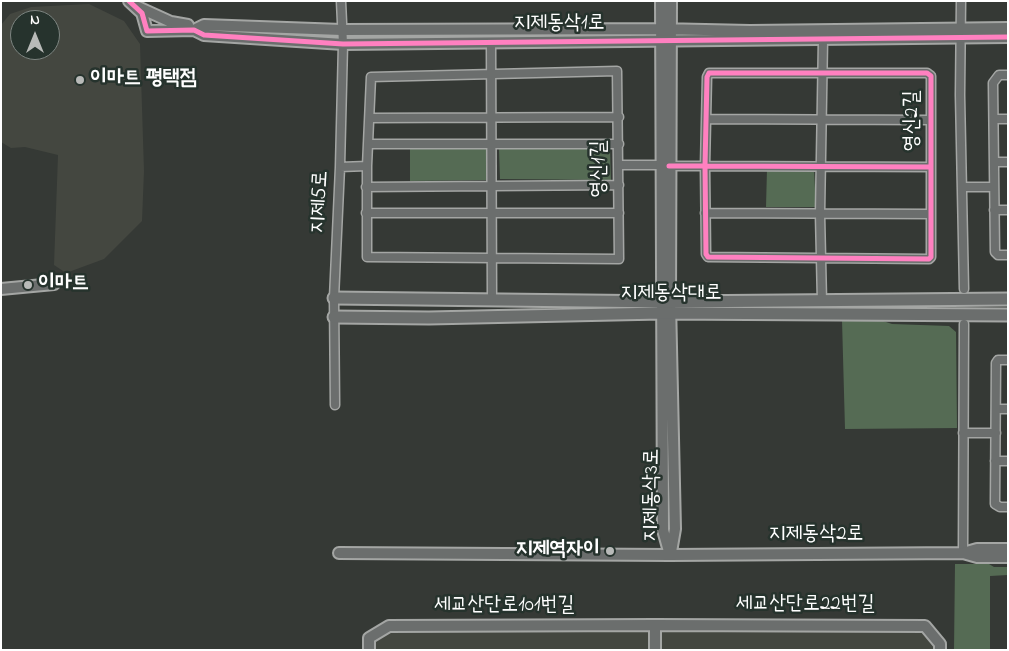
<!DOCTYPE html>
<meta charset="utf-8">
<style>
body{margin:0}
#map{position:relative;width:1009px;height:651px;overflow:hidden;background:#353935;font-family:"Indie Flower",sans-serif}
canvas{display:block}
.frame{position:absolute;inset:0;border:2px solid #fff;pointer-events:none}
.north{position:absolute;left:10px;top:10px;width:50px;height:50px;box-sizing:border-box;background:#26332d;border:1px solid #7d8581;border-radius:50%;rotate:0deg;font-size:14px;font-weight:700;line-height:20px;text-align:center;color:#fff}
.north::after{content:'';display:block;margin:auto;width:18px;height:22px;background:#b8bab8;clip-path:polygon(50% 0,100% 100%,50% 72%,0 100%)}
</style>
<div id="map">
<canvas width="1009" height="651"></canvas>
<div class="frame"></div>
<div class="north">N</div>
</div>
<script>
const g = document.querySelector('canvas').getContext('2d');
g.lineJoin = 'round';
function fill(path, color) { g.fillStyle = color; g.fill(path, 'evenodd'); }
const toPath = rows => new Path2D(rows.map(r => 'M' + r).join(''));
function strokePath(path, color, width, dash) { g.strokeStyle = color; g.lineWidth = width; g.lineCap = dash ? 'butt' : 'round'; g.setLineDash(dash || []); g.stroke(path); }
function label(font, color, halo, rows, align = 'center') {
  g.font = font + ' "Indie Flower","Poor Story",sans-serif'; g.lineWidth = 5; g.setLineDash([]); g.textBaseline = 'middle'; g.strokeStyle = halo; g.fillStyle = color; for (const [text, x, y, turn = 0] of rows) {
    g.save(); g.translate(x, y); g.rotate((+turn || 0) * Math.PI / 180); g.textAlign = isNaN(turn) ? turn : align; if (halo) g.strokeText(text, 0, 0); g.fillText(text, 0, 0); g.restore();
  }
}
const built = toPath([
 [89,4,124,21,140,44,144,171,142,221,104,259,66,273,54,265,58,155,25,147,11,148,1,142,1,25,10,14,31,7],
 [20,20,50,20,50,50,20,50],
 [388,621,922,622,932,626,938,634,942,650,364,650,364,641,370,631,378,624]
]);
const green = toPath([
 [488,147,488,180,410,181,410,149],
 [610,148,611,180,500,179,499,149],
 [767,169,814,169,816,207,766,207],
 [842,320,880,320,892,324,949,326,956,332,957,428,845,429],
 [955,564,989,564,994,567,1008,567,1008,575,990,576,990,650,954,650]
]);
const minor = toPath([
 [961,1,960,95,964,289],
 [491,42,492,300],
 [1008,75,999,75,993,83,995,252,998,255,1008,255],
 [370,118,619,117],
 [706,119,931,120],
 [994,119,1008,119],
 [368,144,619,144],
 [994,162,1008,162],
 [619,165,660,165],
 [669,166,705,166,706,254,708,257,929,259,931,257,931,76,927,73,709,73,707,77,705,166,931,167],
 [340,167,367,166,367,257,619,259,617,71,371,77,367,166],
 [366,187,619,185],
 [962,187,994,187],
 [994,210,1008,210],
 [366,213,619,213],
 [705,213,931,214],
 [822,302,820,214,823,40],
 [1008,360,998,360,996,363,995,504,1000,507,1008,507],
 [335,405,334,298,340,167,343,44,341,1],
 [996,409,1008,409],
 [963,433,996,433],
 [995,461,1008,461],
 [963,553,964,324]
]);
const tertiary = toPath([
 [129,1,142,13,147,31,194,30,204,35,343,44,1008,37],
 [661,1,663,530,670,555],
 [671,1,670,302,675,529,671,552],
 [138,7,171,22,188,25],
 [194,30,204,25,342,30,660,29,750,31,1008,28],
 [1,289,54,284],
 [1008,549,977,549,963,553,977,557,1008,557],
 [339,553,670,555,963,553],
 [655,625,655,650],
 [369,650,369,638,389,626,655,625,925,626,940,644,940,650]
]);
const secondary = toPath([
 [334,298,670,302,1008,299],
 [334,317,429,318,661,313,1008,315]
]);
const cycleway = toPath([
 [129,1,142,13,147,31,194,30,204,35,343,44,1008,37],
 [669,166,705,166,706,254,708,257,929,259,931,257,931,76,927,73,709,73,707,77,705,166,931,167]
]);
const markers = [
 [80,80,5,"#b8bab8"],
 [28,285,5,"#b8bab8"],
 [610,551,5,"#b8bab8"]
];
const streetNames = [
 ["지제동삭1로",559,25],
 ["영신2길",914,121,-90],
 ["영신1길",601,169,-90],
 ["지제5로",321,202,-87],
 ["지제동삭대로",671,295],
 ["지제동삭3로",653,495,-89],
 ["지제동삭2로",816,536],
 ["세교산단로22번길",805,606],
 ["세교산단로101번길",504,607]
];
const poiNames = [
 ["이마트 평택점",90,80],
 ["이마트",38,285],
 ["지제역자이",600,551,"right"]
];
fill(built, '#444740');
fill(green, '#556b54');
strokePath(minor, '#a4a6a4', 11);
strokePath(tertiary, '#a4a6a4', 14);
strokePath(secondary, '#a4a6a4', 15);
strokePath(minor, '#6b6e6d', 8);
strokePath(tertiary, '#6b6e6d', 10);
strokePath(secondary, '#6b6e6d', 11);
strokePath(cycleway, '#ff80c0', 5);
for (const [x, y, r, color] of markers) { const dot = new Path2D(); dot.arc(x, y, r, 0, 2 * Math.PI); g.fillStyle = color; g.fill(dot); strokePath(dot, '#26332d', 2); }
label('21px', '#fff', '#26332d', streetNames);
label('bold 21px', '#fff', '#26332d', poiNames, 'left');
</script>
